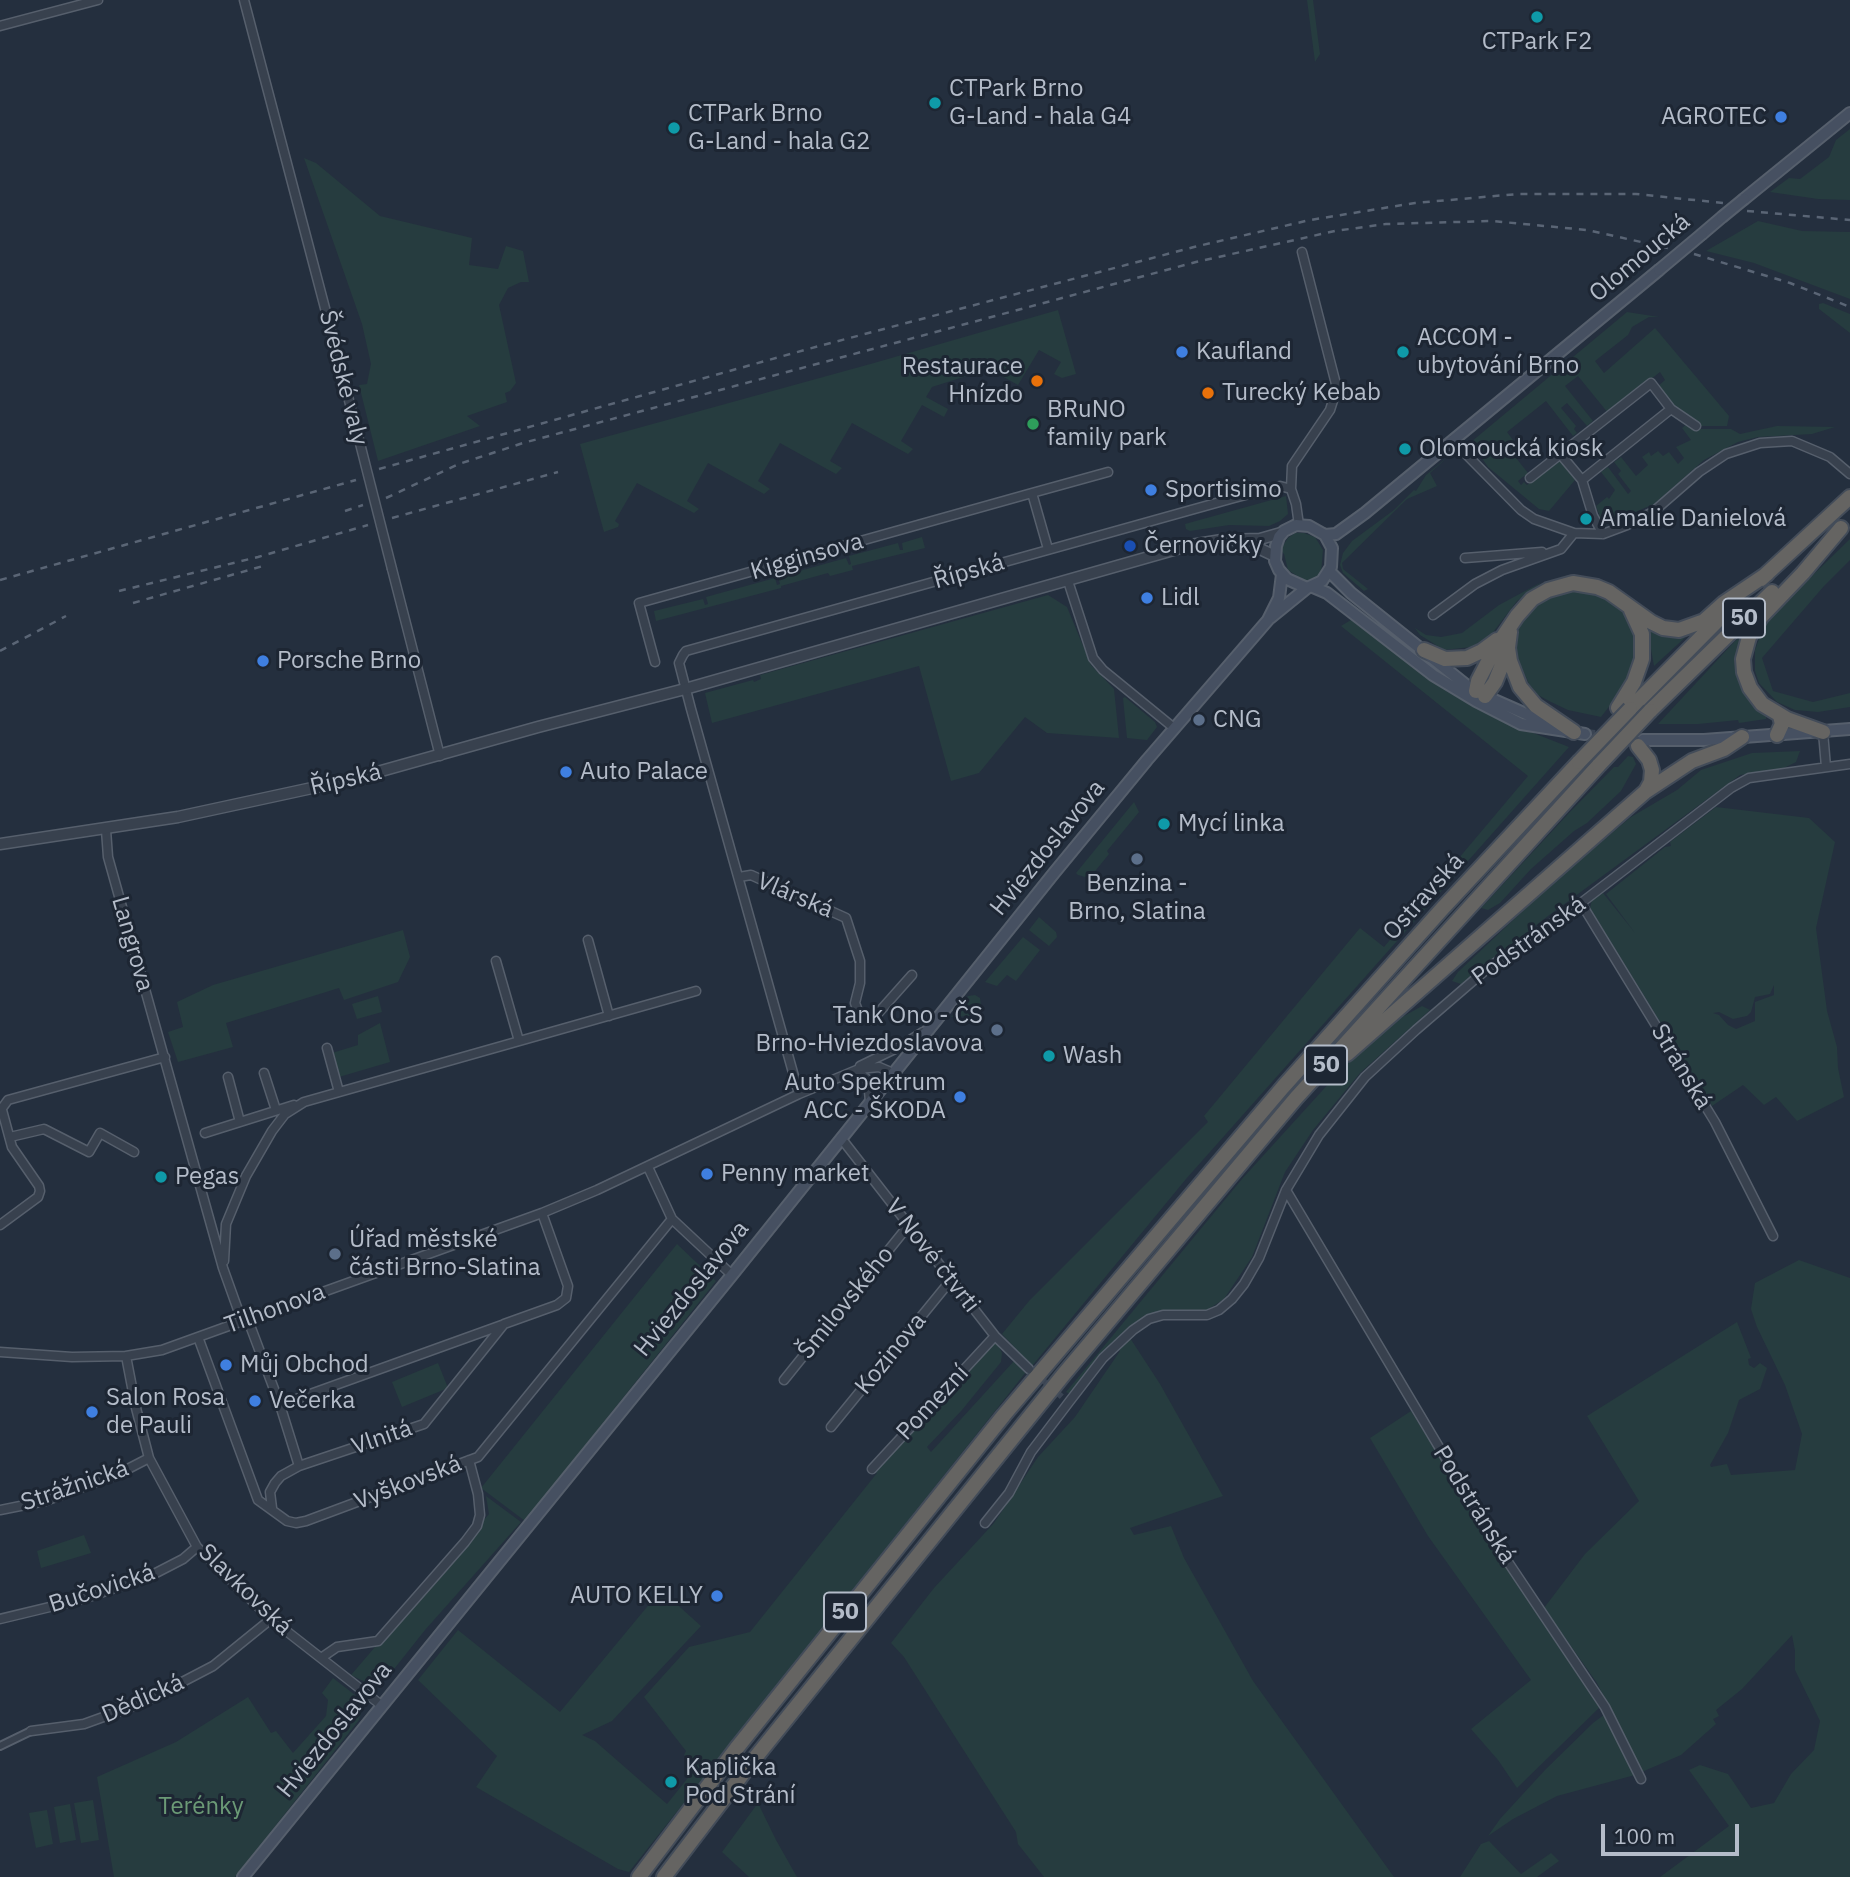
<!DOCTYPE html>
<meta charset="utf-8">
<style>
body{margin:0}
#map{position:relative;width:1850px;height:1877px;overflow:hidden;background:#242f3e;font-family:"IBM Plex Sans",sans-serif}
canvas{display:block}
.scale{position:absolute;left:1601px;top:1824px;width:138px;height:32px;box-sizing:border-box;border:4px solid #b4bcc9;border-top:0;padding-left:9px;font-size:21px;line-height:24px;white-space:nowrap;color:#b4bcc9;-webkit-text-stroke:5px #1d2633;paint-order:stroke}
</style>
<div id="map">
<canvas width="1850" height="1877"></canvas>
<div class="scale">100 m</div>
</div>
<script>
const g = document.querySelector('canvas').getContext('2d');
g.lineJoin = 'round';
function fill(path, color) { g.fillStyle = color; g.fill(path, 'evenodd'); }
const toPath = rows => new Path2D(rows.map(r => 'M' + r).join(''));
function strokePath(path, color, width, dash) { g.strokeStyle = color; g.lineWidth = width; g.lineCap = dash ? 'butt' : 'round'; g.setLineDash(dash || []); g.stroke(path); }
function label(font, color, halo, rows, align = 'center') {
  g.font = font + ' "IBM Plex Sans",sans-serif'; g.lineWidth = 6; g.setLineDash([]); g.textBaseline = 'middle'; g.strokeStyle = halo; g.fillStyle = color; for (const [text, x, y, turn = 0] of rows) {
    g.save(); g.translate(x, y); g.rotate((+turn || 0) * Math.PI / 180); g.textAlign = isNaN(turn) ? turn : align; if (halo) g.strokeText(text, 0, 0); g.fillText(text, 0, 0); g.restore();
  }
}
const green = toPath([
 [1307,0,1313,0,1320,54,1315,62],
 [1850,129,1850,200,1818,199,1770,192,1789,178,1800,179,1829,157,1836,140],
 [304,158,316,163,380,216,472,238,469,265,498,269,506,246,523,251,529,282,521,282,508,288,499,305,516,383,510,391,505,393,507,402,467,416,480,426,378,461,359,385,367,384,371,364,362,324],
 [1758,221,1802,231,1850,232,1850,299,1754,263,1706,251],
 [1823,303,1850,314,1850,333,1819,309,1819,304],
 [1058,310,1076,374,1062,378,1054,374,1061,362,1039,350,1018,385,982,365,979,372,932,387,926,397,948,409,944,417,922,405,901,441,913,449,908,454,852,423,830,461,842,468,836,474,780,443,758,481,770,489,764,494,708,463,687,501,699,509,694,513,637,483,615,521,619,524,618,527,604,532,580,444,874,363],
 [1627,312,1659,317,1649,317,1632,327,1628,335,1595,361,1604,373,1655,328,1729,416,1727,426,1698,426,1680,415,1657,387,1665,380,1660,372,1608,413,1578,376,1565,386,1593,421,1587,426,1567,403,1561,408,1576,426,1574,429,1577,433,1573,436,1546,401,1507,432,1516,444,1509,449,1528,473,1527,480,1524,476,1518,481,1521,485,1524,482,1527,485,1560,461,1575,480,1549,511,1539,509,1488,467,1471,442],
 [1688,423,1697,429,1731,429,1740,434,1777,426,1835,427,1812,434,1758,437,1738,442,1704,460,1654,504,1605,525,1597,520,1599,514,1596,506,1607,497,1609,499,1615,490,1601,472,1608,467,1628,494,1631,491,1618,474,1621,471,1614,462,1621,457,1636,476,1648,465,1642,457,1649,452,1651,456,1658,451,1663,456,1669,452,1678,464,1684,458,1676,447,1691,440,1682,428],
 [1450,455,1430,473,1437,486,1407,499,1342,563,1343,569,1368,589,1364,591,1343,573,1340,565,1343,553,1352,541,1394,510,1414,490,1416,491,1426,475],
 [1286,496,1288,514,1280,521,1269,526,1229,525,1190,531,1186,529,1185,524],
 [1295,533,1304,533,1315,537,1323,550,1321,574,1314,579,1305,581,1288,570,1284,554,1280,550,1288,538],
 [922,537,925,548,852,566,853,570,830,576,828,573,781,586,781,588,656,621,654,611,703,599,705,605,708,604,706,597,775,578,777,585,780,584,778,577,846,558,849,565,851,564,849,556,898,543,900,550,903,550,902,543],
 [1850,539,1850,560,1824,586,1762,658,1773,691,1813,702,1850,693,1850,707,1818,712,1795,710,1777,702,1759,683,1755,671,1755,650,1763,628,1785,602],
 [1542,582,1517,601,1491,635,1471,647,1444,650,1420,635,1415,628,1426,635,1441,637,1462,633,1499,605],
 [1574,589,1591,591,1611,600,1627,614,1636,633,1638,655,1632,677,1601,717,1568,710,1551,702,1538,695,1529,684,1522,668,1517,669,1515,639,1522,621,1535,604,1552,594],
 [1048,595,1067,607,1091,665,1114,689,1119,738,1047,733,1025,717,979,773,951,781,919,666,712,723,705,693,753,680,754,682,761,679,760,675],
 [1351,620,1446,691,1495,718,1569,747,1186,1179,1032,1366,1002,1334,1029,1301,1208,1122,1204,1116,1360,928,1384,947,1528,776,1341,626],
 [1647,627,1680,635,1688,635,1654,666],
 [1740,638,1737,658,1742,684,1747,696,1766,715,1766,719,1739,723,1738,720,1698,724,1658,724,1735,641],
 [1125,697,1155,722,1157,727,1147,740,1127,738,1123,698],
 [1800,751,1796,762,1782,769,1740,775,1548,916,1461,984,1452,981,1458,972,1526,908,1534,898,1631,817,1677,790,1701,770,1752,753],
 [1628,756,1633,757,1636,764,1621,791,1587,823,1574,831,1531,869,1500,903,1488,910,1481,908,1568,814,1614,767,1618,767],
 [1134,802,1139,812,1107,851,1109,854,1092,875,1085,877,1078,875,1076,873],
 [1716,807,1809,818,1835,842,1816,928,1827,1011,1837,1047,1838,1068,1844,1097,1797,1121,1776,1097,1764,1105,1743,1085,1712,1106,1590,908,1592,900,1603,893,1635,933,1606,894,1665,847,1671,846,1670,842],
 [1774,985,1774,995,1755,1002,1755,1021,1736,1029,1728,1025,1719,1015,1713,1013,1719,1012,1733,1019,1747,1016,1751,1012,1755,997,1770,994],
 [1039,917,1056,932,1057,937,1049,946,1029,930],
 [403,930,410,957,398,982,344,1000,339,988,226,1023,233,1047,178,1062,168,1032,183,1027,177,1002,213,985],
 [1023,937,1040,950,1016,981,1007,975,997,986,985,982],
 [975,995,980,998,981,1005,976,1012,970,1016,951,1017,968,996],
 [378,996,382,1012,357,1019,352,1004],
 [1422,1006,1430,1010,1360,1073,1313,1130,1285,1172,1252,1257,1224,1299,1204,1312,1162,1311,1132,1325,1097,1359,1070,1394,1066,1392,1242,1179,1361,1048,1395,1021],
 [380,1023,390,1062,339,1077,332,1053,358,1045,358,1035],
 [677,1244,716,1281,525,1521,481,1488],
 [1799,1260,1850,1278,1850,1877,1660,1877,1729,1826,1689,1770,1700,1765,1728,1774,1751,1808,1774,1803,1791,1774,1814,1750,1820,1721,1795,1670,1795,1651,1792,1635,1742,1689,1716,1710,1719,1716,1713,1719,1716,1724,1681,1755,1635,1775,1557,1796,1513,1819,1488,1836,1500,1819,1545,1770,1593,1723,1605,1714,1631,1768,1611,1711,1597,1683,1544,1608,1585,1554,1639,1501,1587,1416,1737,1322,1751,1358,1748,1359,1749,1365,1754,1368,1760,1363,1767,1368,1760,1389,1739,1400,1728,1433,1710,1465,1711,1467,1727,1464,1731,1475,1795,1470,1802,1434,1785,1385,1757,1327,1751,1309,1755,1283],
 [1130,1338,1160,1384,1223,1496,1130,1528,1134,1535,1171,1526,1184,1558,1253,1681,1394,1877,1044,1877,1018,1844,1016,1832,904,1657,891,1643,934,1588,994,1523,1038,1457,1075,1417,1120,1351,1118,1349],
 [996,1341,1002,1353,1001,1362,962,1410,927,1447,931,1452,1014,1361,1026,1372,629,1872,618,1869,476,1787,497,1756,418,1680,458,1630,560,1712,661,1590,701,1626,612,1721,582,1735,595,1741,667,1804,695,1769,684,1755,686,1751,644,1697,689,1647,750,1632,877,1473,874,1470],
 [438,1363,448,1388,402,1407,392,1382],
 [1411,1411,1521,1590,1551,1631,1600,1707,1517,1788,1498,1760,1471,1729,1531,1680,1428,1536,1370,1438],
 [486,1496,521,1522,425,1630,387,1678,369,1684,351,1675,489,1514],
 [84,1535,91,1553,41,1568,37,1551],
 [333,1678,355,1695,360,1702,362,1709,359,1720,235,1877,114,1877,97,1777,176,1742,248,1697,271,1733,276,1731,293,1753,326,1716,328,1700,322,1693],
 [93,1800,99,1840,81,1843,74,1803],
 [758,1803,776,1840,797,1877,749,1877,722,1852],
 [70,1804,76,1840,60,1843,54,1807],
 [47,1810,53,1844,36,1848,29,1813],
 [1489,1841,1521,1874,1551,1853,1559,1861,1537,1877,1460,1877,1481,1844]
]);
const pedestrianTunnel = toPath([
 [1037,1375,1062,1397]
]);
const secondaryTunnel = toPath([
 [1585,734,1643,740]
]);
const pedestrian = toPath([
 [0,1746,31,1731]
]);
const minor = toPath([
 [244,0,341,369],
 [0,26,98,0],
 [1452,440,1521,510,1534,519,1574,533,1603,534,1627,525,1653,512,1699,472,1726,454,1760,443,1792,441,1830,457,1850,474],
 [1561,455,1582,480,1593,516,1603,534],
 [1530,478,1651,383,1671,409,1696,426],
 [1582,480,1671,409],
 [1032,493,1108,472],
 [1299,525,1296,504,1291,489,1292,466,1330,410,1337,388,1302,252],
 [1465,558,1542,552],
 [392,569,440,756],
 [1068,581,1093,658,1103,670,1174,728],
 [1433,615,1475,584,1502,570,1561,549,1574,533],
 [655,662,639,603,1032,493,1048,549],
 [1823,732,1826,767],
 [106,830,108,857,223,1268,238,1310,251,1328,280,1405,299,1466,424,1424,504,1324,557,1305,566,1298,568,1286,542,1213],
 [739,877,751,875,846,918,860,961,860,983,855,1003,858,1011,872,1020,912,975],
 [1581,903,1715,1122,1773,1236],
 [588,940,609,1016],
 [496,961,519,1041],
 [327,1048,339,1092],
 [860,1066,899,1047,923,1032],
 [264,1073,276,1110],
 [852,1074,862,1075,868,1080,870,1102],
 [228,1077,240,1122],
 [799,1094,691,709,679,663,683,655,686,651,1234,498,1280,486,1291,489],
 [0,1111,8,1100,165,1057],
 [205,1133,294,1105],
 [10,1137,44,1129,89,1152,100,1133,134,1152],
 [841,1138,995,1336,1029,1369],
 [648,1167,672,1219,732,1275],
 [1286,1190,1502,1553,1605,1707,1641,1779],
 [0,1225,38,1197,40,1191,39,1186,12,1147,2,1110],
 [224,1261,226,1224,246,1176,272,1131,285,1114,304,1102,696,991],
 [198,1337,258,1500,287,1521,296,1523,306,1521,478,1457,672,1219],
 [0,1352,72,1357,126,1356,162,1350,542,1213,597,1190,799,1094,859,1069,879,1067,893,1073],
 [126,1356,136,1408,149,1458,197,1547,271,1619,381,1705],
 [784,1380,908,1226],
 [280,1405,502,1325],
 [831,1427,951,1280],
 [872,1469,995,1336],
 [272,1508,270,1492,275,1483,281,1476,299,1466],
 [0,1510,45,1501,120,1473,149,1458],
 [985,1523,1009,1493,1031,1452,1069,1402,1103,1358,1133,1330,1149,1319,1163,1315,1207,1315,1219,1310,1232,1299,1244,1284,1259,1258,1286,1190,1319,1135,1365,1077,1416,1030,1488,968,1581,903,1731,788,1749,778,1850,764],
 [0,1619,83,1599,152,1575,183,1559,197,1547],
 [321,1658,337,1647,378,1641,465,1542,477,1526,480,1515,478,1494,469,1460],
 [31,1731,84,1724,142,1703,213,1666,271,1619]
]);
const tertiary = toPath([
 [1245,542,1275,556],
 [0,844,178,817,349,780,538,727,685,689,1191,545,1222,540,1260,539,1281,533]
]);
const secondary = toPath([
 [1744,199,1850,113],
 [1702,234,1722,217],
 [1325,535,1336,534,1365,513,1659,270],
 [1329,571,1351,593,1466,685,1485,696,1551,725],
 [1313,587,1327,593,1433,675,1476,701,1521,724,1585,734],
 [1270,618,1307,588,1322,581,1331,567,1332,548,1325,535,1309,526,1296,525,1284,531,1279,537,1276,546,1275,561,1279,570,1287,579,1307,588],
 [1643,740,1704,740,1850,729],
 [243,1877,732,1275,1054,873,1147,760,1268,620,1279,598,1282,574]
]);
const trunk = toPath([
 [1761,579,1850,497],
 [1510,632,1508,648,1510,661,1520,687,1536,706,1574,732],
 [1424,650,1445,659,1467,658,1482,651,1497,640],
 [1476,691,1478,681,1494,650,1517,616,1532,599,1548,590,1573,583,1597,587,1609,592,1651,622,1663,628,1679,630,1704,621,1724,603,1767,574],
 [1485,696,1495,682,1508,650],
 [1618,708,1634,682,1642,659,1642,634,1631,610],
 [1630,709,1721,617],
 [1650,711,1772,592],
 [1823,732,1787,719,1762,704,1750,688,1744,672,1743,659,1749,637,1761,617,1803,573,1841,528],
 [1777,735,1782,724,1780,716],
 [1638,746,1649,760,1652,770,1651,782,1646,791],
 [1347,1054,1645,792,1692,761,1724,749,1742,737],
 [639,1877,736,1749,1004,1415,1283,1087,1442,909,1579,762],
 [664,1877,751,1763,1064,1374,1296,1098,1599,765]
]);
const rail = toPath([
 [1747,211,1850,220],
 [1694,254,1790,283,1850,307],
 [379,469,808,349,1194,247,1310,220,1415,203,1518,194,1636,194,1723,203],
 [386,498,459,464,523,443,1196,262,1335,231,1386,224,1492,221,1587,230,1668,248],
 [345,511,363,505],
 [392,518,558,472],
 [0,580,356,480],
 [119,591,258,557,368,525],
 [133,603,263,566],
 [0,651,66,616]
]);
const minorBridge = toPath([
 [341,369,392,569]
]);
const secondaryBridge = toPath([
 [1722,217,1744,199],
 [1659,270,1702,234]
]);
const trunkBridge = toPath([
 [1579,762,1630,709],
 [1599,765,1650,711]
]);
const markers = [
 [1537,17,7,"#0f9aa8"],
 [935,103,7,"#0f9aa8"],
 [1781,117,7,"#3f7fe0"],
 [674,128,7,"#0f9aa8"],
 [1182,352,7,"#3f7fe0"],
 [1403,352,7,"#0f9aa8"],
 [1037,381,7,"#e8710a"],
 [1208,393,7,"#e8710a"],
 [1033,424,7,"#2e9e5b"],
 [1405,449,7,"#0f9aa8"],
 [1151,490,7,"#3f7fe0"],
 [1586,519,7,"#0f9aa8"],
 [1130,546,7,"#1a4fb4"],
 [1147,598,7,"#3f7fe0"],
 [263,661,7,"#3f7fe0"],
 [1199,720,7,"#5c6f8a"],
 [566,772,7,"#3f7fe0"],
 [1164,824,7,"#0f9aa8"],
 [1137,859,7,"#5c6f8a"],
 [997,1030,7,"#5c6f8a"],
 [1049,1056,7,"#0f9aa8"],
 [960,1097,7,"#3f7fe0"],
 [707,1174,7,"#3f7fe0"],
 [161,1177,7,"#0f9aa8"],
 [335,1254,7,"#5c6f8a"],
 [226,1365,7,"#3f7fe0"],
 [255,1401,7,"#3f7fe0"],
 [92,1412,7,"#3f7fe0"],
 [717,1596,7,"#3f7fe0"],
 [671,1782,7,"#0f9aa8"]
];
const shields = [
 [1744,618,42],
 [1326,1065,42],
 [845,1612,42]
];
const shieldNames = [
 ["50",1744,618],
 ["50",1326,1065],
 ["50",845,1612]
];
const poiNames = [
 ["CTPark F2",1537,42,"center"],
 ["CTPark Brno",949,89],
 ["G-Land - hala G4",949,117],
 ["CTPark Brno",688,114],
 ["G-Land - hala G2",688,142],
 ["AGROTEC",1767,117,"right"],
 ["ACCOM -",1417,338],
 ["ubytování Brno",1417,366],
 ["Kaufland",1196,352],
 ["Restaurace",1023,367,"right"],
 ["Hnízdo",1023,395,"right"],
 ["Turecký Kebab",1222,393],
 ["BRuNO",1047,410],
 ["family park",1047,438],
 ["Olomoucká kiosk",1419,449],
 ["Sportisimo",1165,490],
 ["Amalie Danielová",1600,519],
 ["Černovičky",1144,546],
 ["Lidl",1161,598],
 ["Porsche Brno",277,661],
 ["CNG",1213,720],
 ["Auto Palace",580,772],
 ["Mycí linka",1178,824],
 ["Benzina -",1137,884,"center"],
 ["Brno, Slatina",1137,912,"center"],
 ["Tank Ono - ČS",983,1016,"right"],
 ["Brno-Hviezdoslavova",983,1044,"right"],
 ["Wash",1063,1056],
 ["Auto Spektrum",946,1083,"right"],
 ["ACC - ŠKODA",946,1111,"right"],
 ["Penny market",721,1174],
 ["Pegas",175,1177],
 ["Úřad městské",349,1240],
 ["části Brno-Slatina",349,1268],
 ["Můj Obchod",240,1365],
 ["Salon Rosa",106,1398],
 ["de Pauli",106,1426],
 ["Večerka",269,1401],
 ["AUTO KELLY",703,1596,"right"],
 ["Kaplička",685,1768],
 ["Pod Strání",685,1796]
];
const streetNames = [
 ["Olomoucká",1640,258,-40],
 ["Švédské valy",343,378,76],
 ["Kigginsova",807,557,-16],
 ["Řípská",969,572,-16],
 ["Řípská",346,780,-13],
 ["Hviezdoslavova",1048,848,-51],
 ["Vlárská",795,896,23],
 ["Ostravská",1424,897,-48],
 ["Podstránská",1529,941,-36],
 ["Langrova",132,944,74],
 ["Stránská",1681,1067,59],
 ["V Nové čtvrti",932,1256,52],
 ["Hviezdoslavova",692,1289,-51],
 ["Šmilovského",846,1303,-51],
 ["Tilhonova",275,1309,-20],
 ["Kozinova",891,1354,-51],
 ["Pomezní",933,1403,-47],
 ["Vlnitá",382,1438,-19],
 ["Vyškovská",408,1483,-21],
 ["Strážnická",75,1486,-19],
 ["Podstránská",1474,1505,58],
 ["Bučovická",102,1589,-18],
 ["Slavkovská",245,1590,44],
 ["Dědická",143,1699,-24],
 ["Hviezdoslavova",335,1730,-51]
];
const parkNames = [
 ["Terénky",201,1807]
];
fill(green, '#263c3f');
strokePath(pedestrianTunnel, '#3a4453', 6, [6, 3]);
strokePath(secondaryTunnel, '#3a4453', 10, [10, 5]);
strokePath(pedestrian, '#565f6c', 10);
strokePath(minor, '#565f6c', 11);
strokePath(tertiary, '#565f6c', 13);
strokePath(secondary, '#565f6c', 14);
strokePath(trunk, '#434c59', 18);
strokePath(pedestrian, '#38414e', 6);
strokePath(minor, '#38414e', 8);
strokePath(tertiary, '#38414e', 10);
strokePath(secondary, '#465061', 10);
strokePath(trunk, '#656462', 14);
strokePath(rail, '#5a6575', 2.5, [7, 7]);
strokePath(minorBridge, '#565f6c', 11, []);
strokePath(secondaryBridge, '#565f6c', 14, []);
strokePath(trunkBridge, '#434c59', 18, []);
strokePath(minorBridge, '#38414e', 8);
strokePath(secondaryBridge, '#465061', 10);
strokePath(trunkBridge, '#656462', 14);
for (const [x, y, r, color] of markers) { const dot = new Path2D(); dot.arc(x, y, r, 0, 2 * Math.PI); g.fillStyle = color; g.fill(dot); strokePath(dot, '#1d2633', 2.5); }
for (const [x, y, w] of shields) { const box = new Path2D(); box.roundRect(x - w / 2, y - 19.5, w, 39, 5); g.fillStyle = '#1d2633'; g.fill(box); strokePath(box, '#b4bcc9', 2); }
label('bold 23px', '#b4bcc9', null, shieldNames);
label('24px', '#b4bcc9', '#1d2633', poiNames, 'left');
label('24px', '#b4bcc9', '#1d2633', streetNames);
label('24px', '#6b9a76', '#1d2633', parkNames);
</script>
